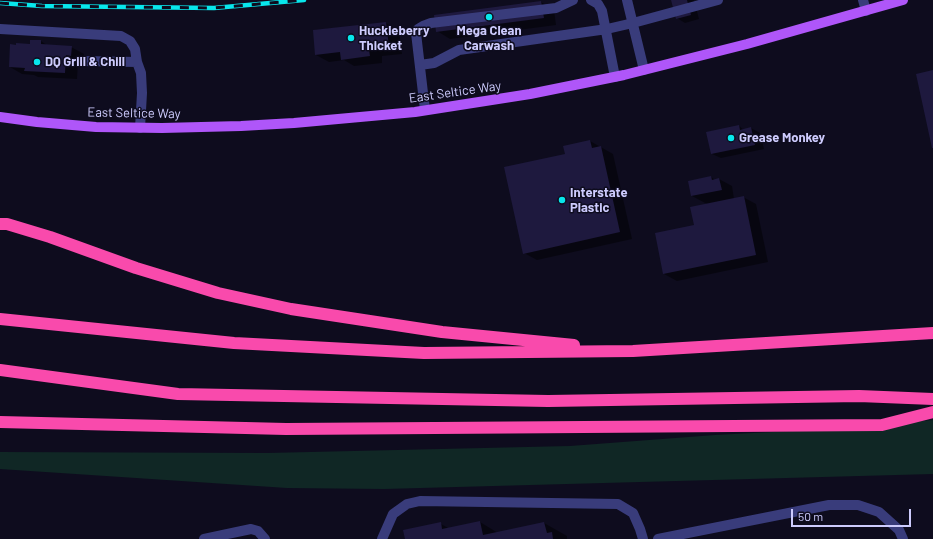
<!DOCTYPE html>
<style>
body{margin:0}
#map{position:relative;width:933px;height:539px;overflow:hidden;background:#0e0c1e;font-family:Barlow,sans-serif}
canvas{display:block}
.scale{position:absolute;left:791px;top:509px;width:120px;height:18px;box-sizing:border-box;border:2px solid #cdcbfd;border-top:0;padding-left:5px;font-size:12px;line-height:14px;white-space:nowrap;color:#cdcbfd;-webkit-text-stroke:3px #0e0c1e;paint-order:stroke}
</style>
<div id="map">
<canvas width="933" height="539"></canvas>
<div class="scale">50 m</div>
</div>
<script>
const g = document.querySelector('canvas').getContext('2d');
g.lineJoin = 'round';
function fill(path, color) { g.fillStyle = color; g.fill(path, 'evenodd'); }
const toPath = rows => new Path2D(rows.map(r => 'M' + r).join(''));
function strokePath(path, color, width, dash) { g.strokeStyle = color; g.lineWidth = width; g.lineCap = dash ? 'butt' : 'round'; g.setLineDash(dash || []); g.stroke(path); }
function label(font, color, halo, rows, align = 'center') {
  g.font = font + ' Barlow,sans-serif'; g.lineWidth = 3; g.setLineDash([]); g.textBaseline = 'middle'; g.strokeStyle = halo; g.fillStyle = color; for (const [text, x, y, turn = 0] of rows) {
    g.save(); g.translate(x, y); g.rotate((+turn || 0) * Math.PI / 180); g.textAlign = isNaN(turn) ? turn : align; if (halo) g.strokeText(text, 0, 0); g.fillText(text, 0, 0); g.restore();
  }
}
const green = toPath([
 [933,420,933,474,384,489,287,488,0,469,0,452,267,453,570,446,715,435,830,429]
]);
const shadow = toPath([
 [672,0,694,0,699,19,685,23,677,18],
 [541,2,554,10,556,25,450,39,437,31],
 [386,23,399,30,402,54,382,56,382,63,354,66,344,60,329,62,316,55,314,30],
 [41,41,48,46,71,47,84,54,84,62,78,62,77,79,38,77,34,75,22,74,10,67,31,45],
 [739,126,744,130,751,128,760,133,764,149,721,158,712,154],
 [590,141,613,154,632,239,537,260,524,253,566,154],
 [711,177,715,180,719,179,732,186,734,199,743,197,756,204,768,262,677,281,664,274,695,226,707,204,692,196,689,181],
 [480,522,498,533,544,523,567,536,567,539,406,539,441,524,450,529]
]);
const building = toPath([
 [671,0,687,0,691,15,676,19],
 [541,1,544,18,436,32,434,15],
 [386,22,389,47,369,50,370,56,341,60,340,52,315,55,313,30],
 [30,40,41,40,41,44,72,46,71,56,66,55,65,73,24,71,25,68,9,67,10,44,16,45,16,43,30,44],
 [933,70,933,148,932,148,916,74],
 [739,125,740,130,751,127,755,145,711,154,706,132],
 [590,140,592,148,601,146,620,232,523,254,504,167,565,154,563,146],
 [711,176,712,180,719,178,722,190,691,196,688,181],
 [744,196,756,255,663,274,655,233,694,225,690,207],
 [480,521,483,535,544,522,547,533,552,532,553,539,405,539,403,530,441,522,442,529]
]);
const service = toPath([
 [591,0,598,4,602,11,615,77],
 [627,0,644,70],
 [0,29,121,36,130,41,135,49,137,62],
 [82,61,137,62,141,73,142,93,140,128],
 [420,65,434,63,459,50,607,29,633,23,718,0],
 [425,110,416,33,418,29,423,26,431,23,556,8,573,0],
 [204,539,251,529,258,531,265,539],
 [382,539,393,514,407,504,420,501,618,504,633,513,640,529,643,539],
 [658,539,829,505,858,505,879,512,899,530,903,539]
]);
const tertiary = toPath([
 [863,0,866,11]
]);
const primary = toPath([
 [0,117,37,122,96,127,162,128,241,126,294,123,415,112,530,94,624,75,747,44,903,0]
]);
const motorway = toPath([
 [0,224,7,224,50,237,136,268,218,293,291,309,442,332,574,345],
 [0,319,234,343,424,353,633,351,933,333],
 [0,370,178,394,548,401,859,396,933,399],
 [0,422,286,429,882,425,933,412]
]);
const rail = toPath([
 [0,3,42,6,214,8,304,0]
]);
const markers = [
 [489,17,4,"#08e7ec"],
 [351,38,4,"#08e7ec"],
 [37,62,4,"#08e7ec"],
 [731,138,4,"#08e7ec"],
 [562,200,4,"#08e7ec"]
];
const poiNames = [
 ["Huckleberry",359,31],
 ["Thicket",359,46],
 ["Mega Clean",489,31,"center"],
 ["Carwash",489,46,"center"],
 ["DQ Grill & Chill",45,62],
 ["Grease Monkey",739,138],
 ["Interstate",570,193],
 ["Plastic",570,208]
];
const streetNames = [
 ["East Seltice Way",455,92,-8],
 ["East Seltice Way",134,113,1]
];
fill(green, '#102725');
fill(shadow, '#0007');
fill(building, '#1e193e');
strokePath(service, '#393c7b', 10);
strokePath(tertiary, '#393c7b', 10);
strokePath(primary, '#af56f9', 10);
strokePath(motorway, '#f94aac', 12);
strokePath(rail, '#08e7ec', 4.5);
strokePath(rail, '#0e0c1e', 3, [9]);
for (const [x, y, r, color] of markers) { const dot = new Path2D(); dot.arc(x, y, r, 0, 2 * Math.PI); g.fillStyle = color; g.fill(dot); strokePath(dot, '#0e0c1e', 1.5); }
label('bold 13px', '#cdcbfd', '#0e0c1e', poiNames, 'left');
label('13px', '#cdcbfd', '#0e0c1e', streetNames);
</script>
